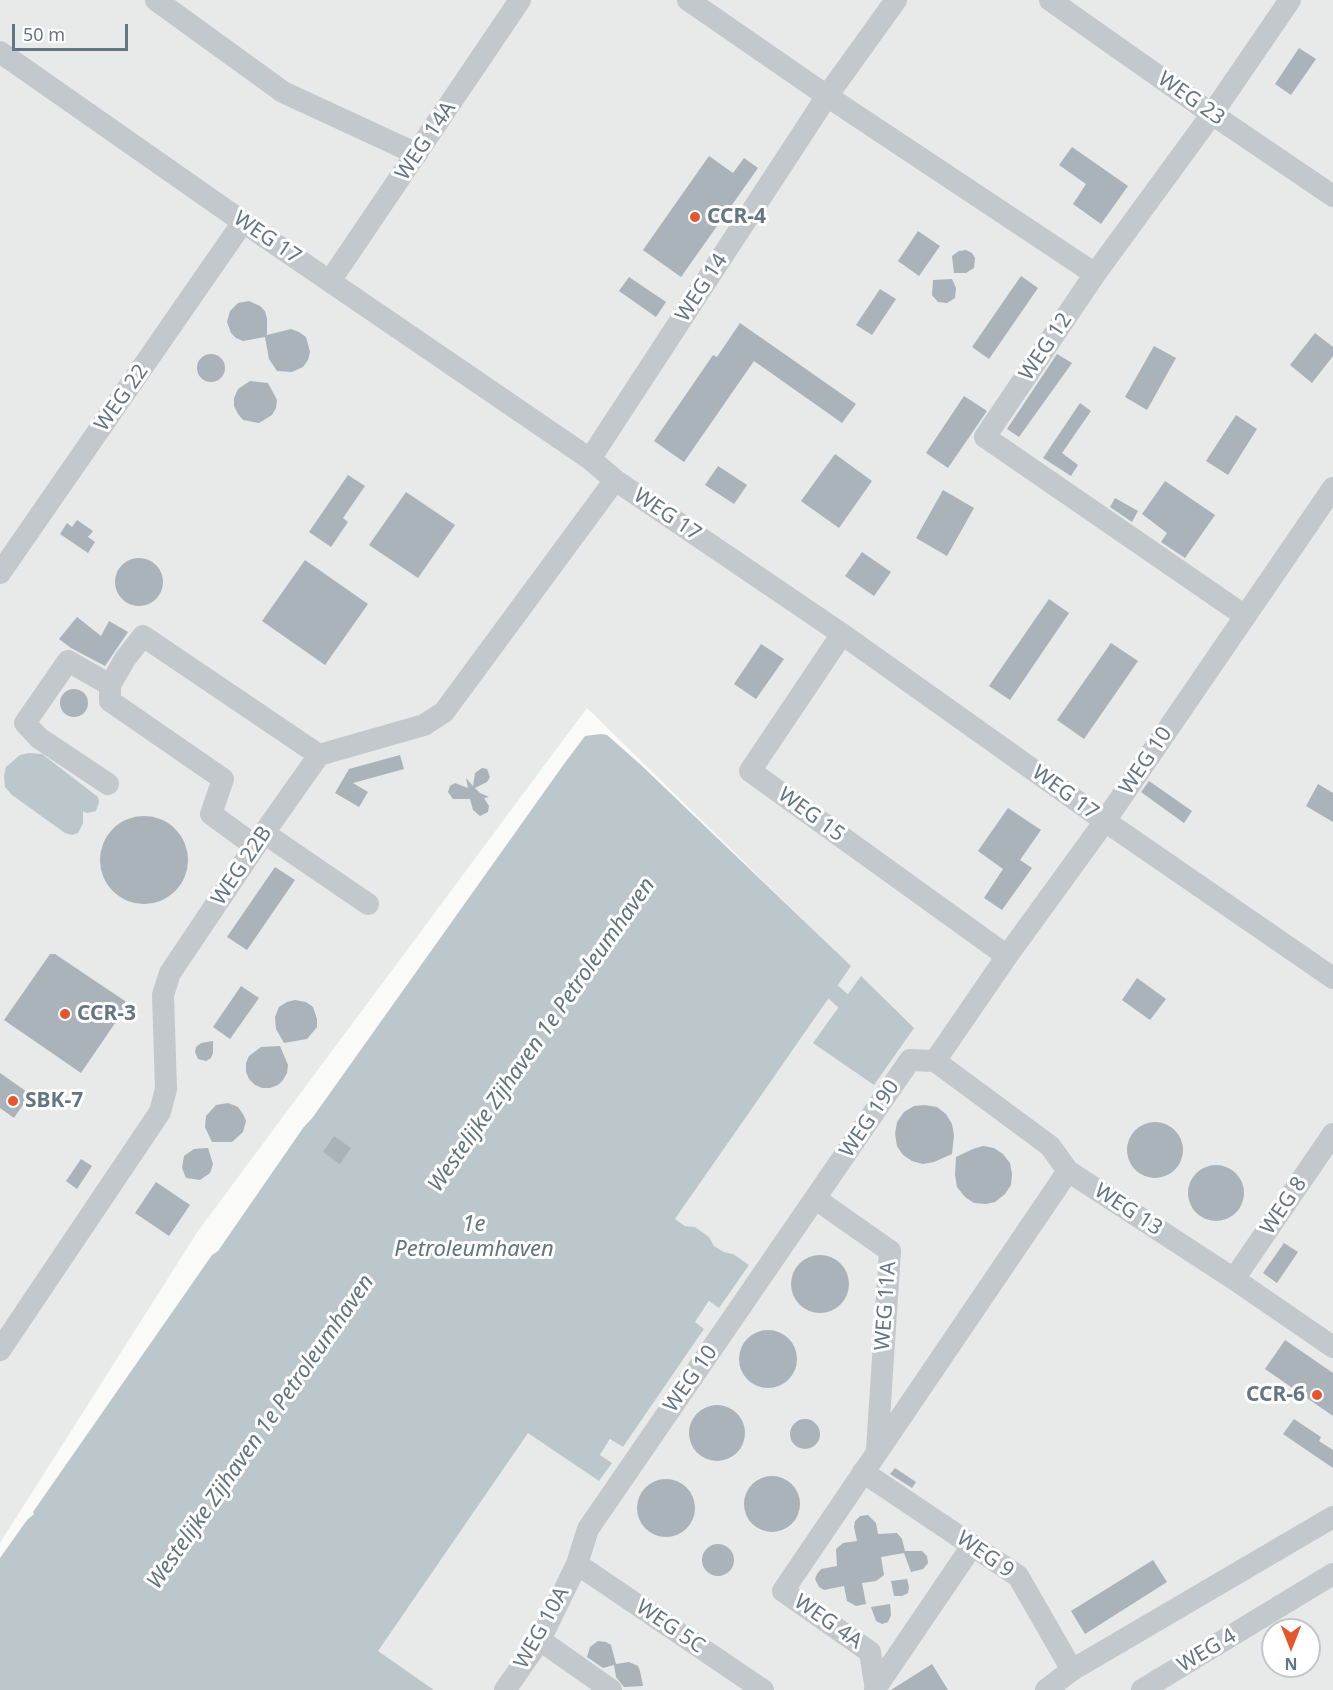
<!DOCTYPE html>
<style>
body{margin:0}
#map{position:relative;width:1333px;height:1690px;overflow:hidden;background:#fafaf8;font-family:"Noto Sans",sans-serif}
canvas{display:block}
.north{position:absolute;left:1261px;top:1618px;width:60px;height:60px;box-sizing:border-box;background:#fff;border:2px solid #c1c8cd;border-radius:50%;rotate:180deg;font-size:16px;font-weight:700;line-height:24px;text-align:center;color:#657683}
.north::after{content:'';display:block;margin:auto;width:21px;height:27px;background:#e4572e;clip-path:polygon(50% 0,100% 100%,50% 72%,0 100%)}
.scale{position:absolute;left:12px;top:24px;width:116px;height:27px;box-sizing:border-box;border:3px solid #657683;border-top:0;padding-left:8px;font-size:18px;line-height:21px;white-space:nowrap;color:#657683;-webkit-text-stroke:4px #fff;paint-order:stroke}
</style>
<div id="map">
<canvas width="1333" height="1690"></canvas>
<div class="north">N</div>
<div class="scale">50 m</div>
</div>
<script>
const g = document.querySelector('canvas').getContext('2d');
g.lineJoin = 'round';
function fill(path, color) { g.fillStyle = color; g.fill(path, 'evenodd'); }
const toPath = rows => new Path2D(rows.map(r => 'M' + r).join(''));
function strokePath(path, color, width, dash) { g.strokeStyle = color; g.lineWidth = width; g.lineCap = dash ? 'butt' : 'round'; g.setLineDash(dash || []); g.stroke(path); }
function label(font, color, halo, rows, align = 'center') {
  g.font = font + ' "Noto Sans",sans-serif'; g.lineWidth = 6; g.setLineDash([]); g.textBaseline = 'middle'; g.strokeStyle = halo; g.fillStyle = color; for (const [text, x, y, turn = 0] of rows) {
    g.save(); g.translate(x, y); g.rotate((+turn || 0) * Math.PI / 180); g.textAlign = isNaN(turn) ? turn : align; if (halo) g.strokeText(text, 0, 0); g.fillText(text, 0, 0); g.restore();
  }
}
const built = toPath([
 [0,0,1333,0,1333,1690,434,1690,377,1651,528,1432,599,1481,612,1463,600,1455,611,1439,623,1447,704,1329,694,1323,710,1301,719,1307,733,1254,724,1252,714,1246,709,1237,695,1227,685,1226,675,1219,850,966,587,708,198,1231,0,1543],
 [1273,1630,1309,1630,1309,1666,1273,1666]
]);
const water = toPath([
 [601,734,607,735,641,765,851,966,675,1219,685,1226,695,1227,709,1237,714,1246,724,1252,733,1254,749,1265,719,1308,709,1301,695,1322,704,1329,623,1447,610,1439,600,1455,612,1463,599,1481,528,1433,378,1651,434,1690,0,1690,0,1558,27,1520,34,1514,33,1512,212,1255,218,1251,303,1128,313,1117,564,764,585,736],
 [29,753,42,754,98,797,99,802,96,811,87,813,83,811,83,823,78,833,72,835,65,833,12,795,5,787,4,776,6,767,20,755],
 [861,976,914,1028,874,1085,813,1043]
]);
const canal = toPath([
 [816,986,823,983,859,1015]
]);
const building = toPath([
 [1299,48,1316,59,1291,95,1275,84],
 [1072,147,1128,186,1101,224,1073,204,1086,184,1059,165],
 [709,156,733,173,744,158,758,168,681,277,643,250],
 [918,231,940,246,919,276,898,261],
 [966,250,972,253,975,258,974,268,966,273,954,273,952,256,959,251],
 [1021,276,1038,288,989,359,972,347],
 [629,277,666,302,656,317,619,291],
 [952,279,956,288,955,298,947,303,938,302,932,295,933,280],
 [880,289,896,299,872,335,856,325],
 [249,301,260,306,265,311,267,319,267,335,291,329,299,332,306,337,310,352,308,360,303,367,292,372,277,371,269,359,265,337,243,341,236,338,231,333,227,322,230,311,238,303],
 [740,323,856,404,842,423,754,361,684,462,654,441,713,355,717,357],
 [1315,333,1333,347,1333,356,1312,383,1290,365],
 [1154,346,1176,358,1147,410,1125,397],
 [1057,354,1072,363,1019,437,1007,429],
 '197 368a14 14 0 1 1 28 0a14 14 0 1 1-28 0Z',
 [250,381,268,383,277,400,276,408,272,415,259,423,243,420,238,414,234,406,234,398,238,389],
 [964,396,987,411,948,468,926,453],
 [1080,403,1091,411,1062,453,1078,465,1071,476,1043,458],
 [1236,415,1257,429,1228,475,1206,461],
 [835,454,872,481,839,528,801,501],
 [718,466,747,485,734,504,705,485],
 [348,475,365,486,343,518,348,522,331,547,309,532],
 [1165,481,1215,515,1185,558,1161,542,1167,533,1142,514],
 [943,490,974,508,947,556,916,538],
 [406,492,455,525,418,578,369,545],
 [1115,498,1138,511,1132,522,1110,507],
 [77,520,93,531,88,537,95,542,88,553,60,534,67,523,72,527],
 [862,552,891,572,874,596,845,576],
 '115 582a24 24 0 1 1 48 0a24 24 0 1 1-48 0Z',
 [305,560,368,604,325,665,262,621],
 [1049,599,1069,613,1010,700,989,686],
 [77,617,101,636,109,621,128,632,105,666,71,648,59,639],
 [1111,643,1138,661,1084,739,1057,720],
 [761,644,784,659,756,699,734,684],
 '60 703a14 14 0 1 1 28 0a14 14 0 1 1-28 0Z',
 [400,755,404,769,353,783,368,792,359,807,335,793,349,769],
 [482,768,487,769,490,777,487,782,475,788,480,793,489,797,484,798,489,806,488,812,480,816,473,810,470,799,453,799,448,792,450,786,455,783,468,788,466,778,473,786,475,773],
 [1149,781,1192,811,1184,823,1141,792],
 [1318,784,1333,793,1333,822,1306,806],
 [1008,808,1041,830,1020,860,1032,868,1002,910,984,898,1003,869,978,851],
 '100 860a44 44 0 1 1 88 0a44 44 0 1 1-88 0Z',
 [275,867,295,880,247,950,227,937],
 [50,954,55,954,125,1001,126,1007,81,1073,4,1020],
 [1137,978,1166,999,1150,1020,1122,1000],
 [241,986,259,998,230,1039,213,1027],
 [295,1000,306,1002,313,1007,317,1019,317,1027,307,1039,284,1043,276,1029,275,1017,279,1007,287,1002],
 [213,1041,213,1053,211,1058,206,1061,198,1059,195,1052,196,1047,201,1043],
 [280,1046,288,1065,287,1073,283,1080,278,1085,270,1088,262,1088,255,1085,249,1079,246,1072,246,1063,249,1056,261,1047],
 [0,1073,30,1094,14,1118,0,1108],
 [228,1103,238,1107,243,1114,246,1121,243,1132,232,1142,212,1142,205,1127,206,1116,216,1105],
 [925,1105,937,1107,946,1114,952,1124,954,1135,952,1154,934,1162,923,1164,912,1161,903,1155,897,1146,895,1134,897,1122,904,1112,914,1106],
 '1127 1150a28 28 0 1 1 56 0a28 28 0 1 1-56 0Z',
 [334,1136,351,1148,340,1164,323,1152],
 [983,1146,994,1148,1003,1154,1010,1163,1012,1174,1011,1185,1005,1194,995,1202,986,1204,974,1203,965,1197,957,1187,955,1175,956,1157,973,1149],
 [208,1148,213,1164,210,1173,200,1180,186,1178,182,1168,184,1156,194,1149],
 [81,1159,92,1166,77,1189,66,1181],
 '1188 1193a28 28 0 1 1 56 0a28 28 0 1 1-56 0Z',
 [156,1182,190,1205,169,1236,135,1213],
 [1284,1243,1298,1252,1277,1283,1263,1273],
 '791 1284a29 29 0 1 1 58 0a29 29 0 1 1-58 0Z',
 '739 1359a29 29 0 1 1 58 0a29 29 0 1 1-58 0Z',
 [1285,1340,1333,1373,1333,1416,1265,1369],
 '689 1433a28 28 0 1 1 56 0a28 28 0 1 1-56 0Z',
 '790 1434a15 15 0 1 1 30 0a15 15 0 1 1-30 0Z',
 [1294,1419,1321,1437,1319,1441,1333,1450,1333,1468,1283,1434],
 [895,1468,916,1482,912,1488,890,1474],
 '744 1504a28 28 0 1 1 56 0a28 28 0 1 1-56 0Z',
 '637 1508a29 29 0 1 1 58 0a29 29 0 1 1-58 0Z',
 [868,1515,876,1523,878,1534,897,1533,902,1539,905,1551,922,1551,927,1556,928,1563,923,1569,911,1572,904,1553,881,1557,884,1575,876,1581,862,1583,866,1604,856,1606,847,1601,844,1586,824,1590,819,1587,815,1579,817,1574,821,1569,837,1566,836,1549,843,1543,857,1541,854,1527,855,1521,860,1516],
 '702 1560a16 16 0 1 1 32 0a16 16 0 1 1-32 0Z',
 [1153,1560,1167,1582,1085,1634,1071,1611],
 [907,1579,909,1587,908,1593,902,1596,894,1596,891,1581],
 [890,1604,891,1615,888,1622,882,1624,876,1621,871,1607],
 [598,1641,606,1642,611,1645,616,1664,629,1662,638,1666,640,1671,643,1686,624,1687,616,1677,614,1665,603,1668,587,1657,590,1647],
 [932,1664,948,1690,891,1690]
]);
const minor = toPath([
 [156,0,283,92,417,154],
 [688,0,827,96,1095,274],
 [1050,0,1212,114,1333,196],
 [0,52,243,222,590,459,615,480,842,634,1105,821,1333,978],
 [330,281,520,0],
 [590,459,827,96,896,0],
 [0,573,243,222],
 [1245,616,985,437,1095,274,1212,114,1290,0],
 [842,634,750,771,1007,956],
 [110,685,110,701,223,779,211,814,255,846],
 [108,784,39,738,25,723,68,661,110,685,125,659,143,636,319,755],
 [264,833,368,904],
 [935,1061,1007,956,1105,821,1333,488],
 [935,1061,1050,1146,1068,1171,1234,1279,1333,1347],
 [816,1199,890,1251,877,1449],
 [1234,1279,1333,1134],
 [0,1350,160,1112,166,1089,163,995,170,973,264,833,319,755,424,725,444,712,615,480],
 [863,1472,1018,1576,1072,1670],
 [577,1564,763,1690],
 [540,1640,611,1690],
 [875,1689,972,1546],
 [505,1690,540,1640,577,1564,588,1529,910,1060,935,1061],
 [876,1690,870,1652,783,1591,1068,1171],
 [1046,1690,1072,1670,1333,1517],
 [1142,1690,1333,1574]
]);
const markers = [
 [695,217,6,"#e4572e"],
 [65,1014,6,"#e4572e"],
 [13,1101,6,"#e4572e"],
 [1317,1395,6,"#e4572e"]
];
const streetNames = [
 ["WEG 23",1191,99,35],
 ["WEG 14A",426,141,-56],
 ["WEG 17",267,238,34],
 ["WEG 14",702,288,-57],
 ["WEG 12",1046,347,-56],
 ["WEG 22",122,398,-55],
 ["WEG 17",667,515,34],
 ["WEG 10",1146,761,-56],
 ["WEG 17",1065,793,36],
 ["WEG 15",811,815,36],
 ["WEG 22B",242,866,-56],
 ["WEG 190",870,1119,-56],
 ["WEG 8",1284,1206,-56],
 ["WEG 13",1128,1210,33],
 ["WEG 11A",886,1306,-86],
 ["WEG 10",691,1379,-55],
 ["WEG 9",985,1555,35],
 ["WEG 4A",828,1622,35],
 ["WEG 5C",670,1627,34],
 ["WEG 10A",542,1628,-61],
 ["WEG 4",1207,1651,-31]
];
const poiNames = [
 ["CCR-4",707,217],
 ["CCR-3",77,1014],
 ["SBK-7",25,1101],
 ["CCR-6",1305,1395,"right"]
];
const waterNames = [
 ["Westelijke Zijhaven 1e Petroleumhaven",542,1035,-55],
 ["1e",474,1225],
 ["Petroleumhaven",474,1250],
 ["Westelijke Zijhaven 1e Petroleumhaven",261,1432,-55]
];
fill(built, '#e8e9e9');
fill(water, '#bbc7cb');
strokePath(canal, '#bbc7cb', 16);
fill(building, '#aab3b9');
strokePath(minor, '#c3c8cc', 22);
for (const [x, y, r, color] of markers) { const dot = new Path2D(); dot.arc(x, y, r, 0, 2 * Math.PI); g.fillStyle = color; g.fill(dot); strokePath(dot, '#fff', 2); }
label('21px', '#657683', '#fff', streetNames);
label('bold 21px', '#657683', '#fff', poiNames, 'left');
label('italic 22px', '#60757c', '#fff', waterNames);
</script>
